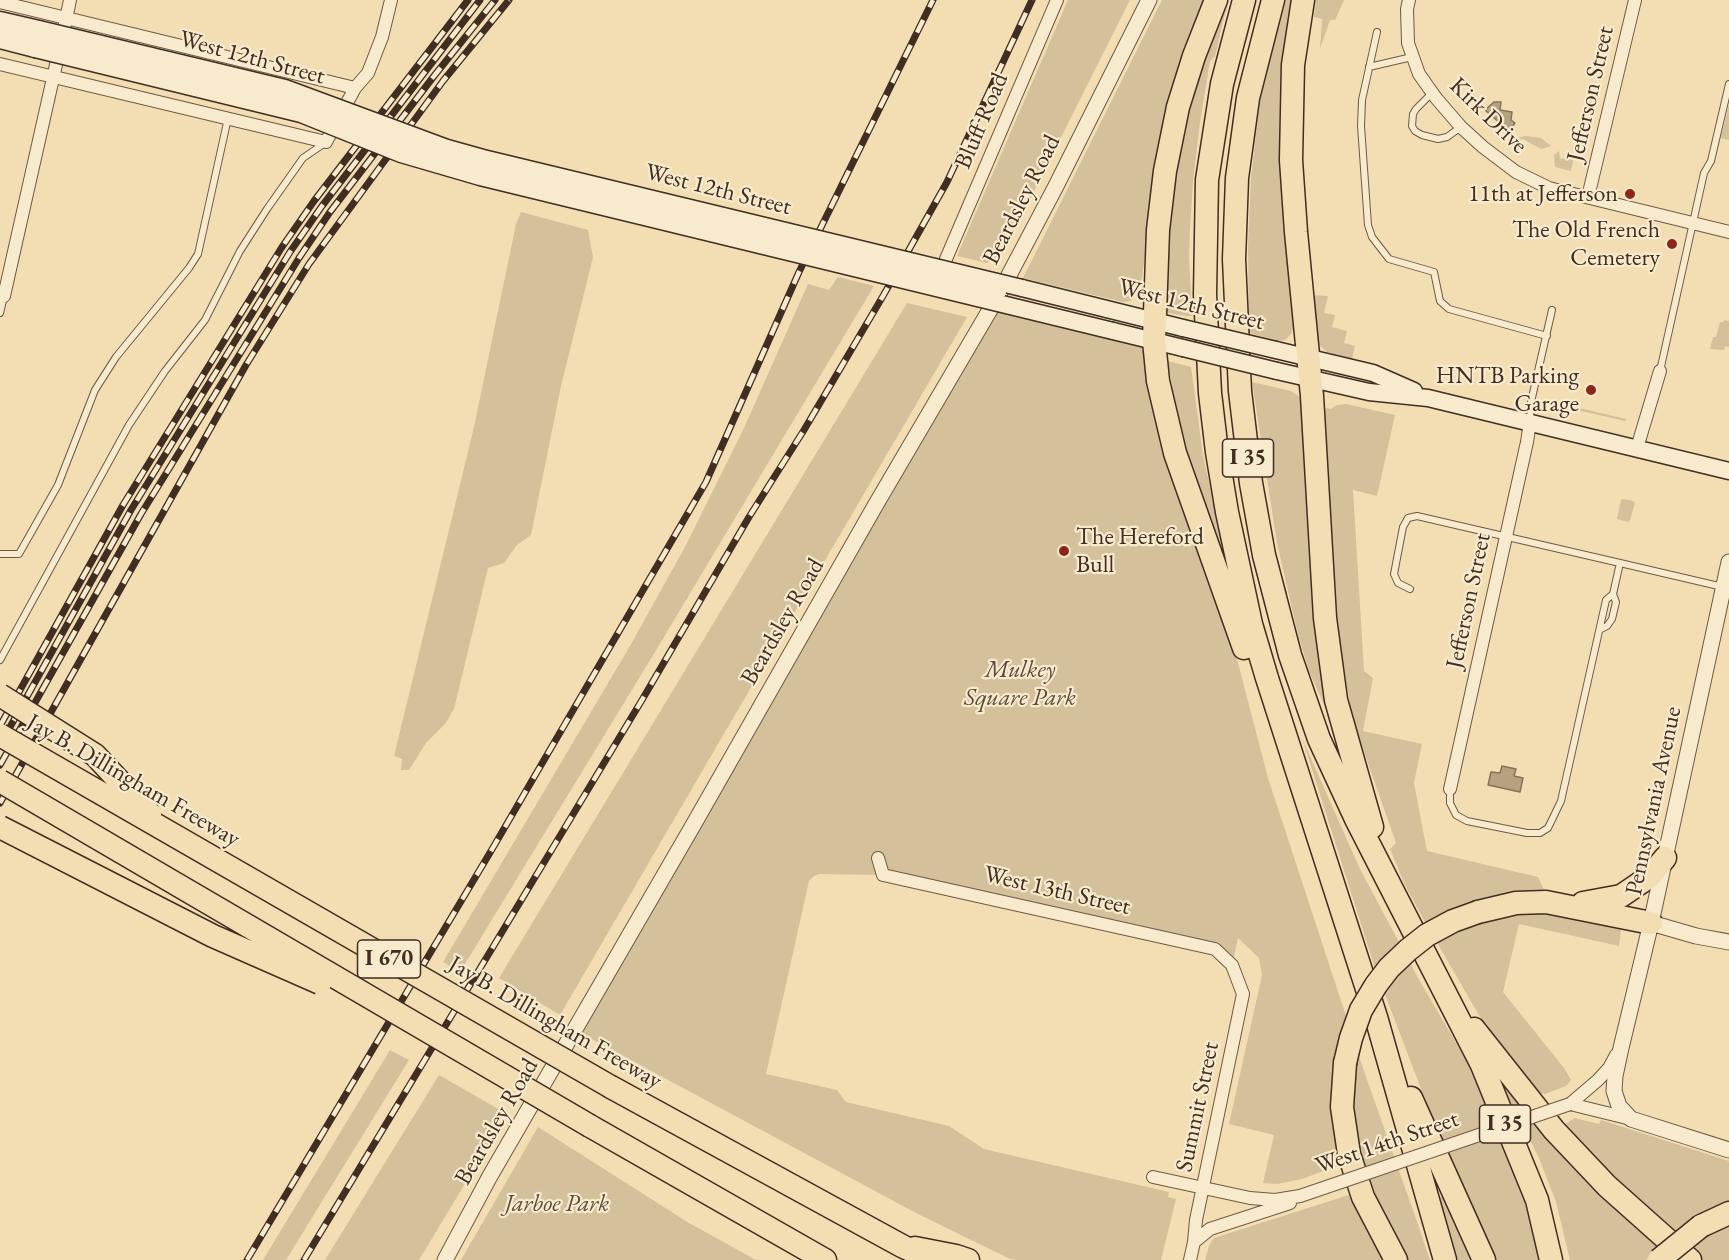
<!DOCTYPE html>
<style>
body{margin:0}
canvas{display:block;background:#f2deb2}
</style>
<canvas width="1729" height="1260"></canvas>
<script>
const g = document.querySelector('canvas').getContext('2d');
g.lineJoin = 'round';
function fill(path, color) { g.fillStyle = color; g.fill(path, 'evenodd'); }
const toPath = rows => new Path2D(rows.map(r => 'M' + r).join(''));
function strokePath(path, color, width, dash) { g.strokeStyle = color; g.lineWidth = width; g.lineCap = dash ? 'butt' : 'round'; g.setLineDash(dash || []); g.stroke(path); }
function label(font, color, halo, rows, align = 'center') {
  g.font = font + ' "EB Garamond",serif'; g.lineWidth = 4.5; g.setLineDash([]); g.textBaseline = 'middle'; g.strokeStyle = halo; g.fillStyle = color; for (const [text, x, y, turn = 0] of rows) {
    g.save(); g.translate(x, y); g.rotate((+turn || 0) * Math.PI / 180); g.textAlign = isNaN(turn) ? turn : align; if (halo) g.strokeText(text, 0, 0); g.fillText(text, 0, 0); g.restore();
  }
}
const green = toPath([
 [1068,0,1130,0,1015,229,998,256,987,263,957,256],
 [1162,0,1209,0,1157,168,1142,277,1138,293,1131,301,1123,302,1023,278],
 [1226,0,1228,0,1218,44,1215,56,1210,61,1200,122,1193,181,1190,229,1189,257,1192,316,1187,316,1168,313,1165,307,1163,259,1179,153,1187,116,1200,69],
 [1286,0,1295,0,1294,325,1291,334,1285,340,1278,341,1249,333,1248,246,1251,178,1260,98],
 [1316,0,1344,0,1335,20,1330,20,1320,49,1322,19,1314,17],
 [1729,104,1729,140,1721,138],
 [1525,136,1541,138,1551,146,1541,149,1523,139,1515,142,1514,139],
 [1559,151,1560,159,1574,157,1571,171,1555,167,1554,155],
 [521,212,588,230,593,257,561,386,531,535,517,545,504,563,488,568,454,709,445,724,426,743,409,770,401,770,402,759,394,756,474,427,516,224],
 [838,277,874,286,652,657,460,972,443,962,630,646,686,545,744,428,808,284,829,290],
 [1310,295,1328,296,1324,313,1335,315,1332,327,1347,331,1344,343,1355,346,1352,359,1327,352,1317,343],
 [989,300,1154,341,1268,778,1347,1019,1338,1047,1333,1071,1332,1113,1342,1164,1302,1179,1278,1184,1263,1183,1274,1135,1229,1124,1262,975,1259,958,1238,938,1232,965,1214,949,883,875,819,874,814,876,809,881,766,1074,837,1090,846,1102,949,1126,984,1149,1169,1192,1168,1197,1176,1199,1161,1260,1014,1260,1008,1258,916,1213,575,1030],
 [907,303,967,317,560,1015,499,978],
 [1724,320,1729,321,1729,347,1725,346,1724,350,1710,349,1713,337,1716,337,1720,322,1724,322],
 [1168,361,1191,367,1203,455,1231,588,1189,472,1174,401],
 [1252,382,1291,391,1301,398,1329,716,1309,671,1298,634,1277,543],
 [1546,400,1626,419,1625,421,1546,403],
 [1346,404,1395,415,1377,496,1353,490,1364,671,1373,678,1363,731,1422,744,1414,783,1427,851,1538,877,1545,892,1476,902,1452,909,1426,924,1405,885,1390,849,1396,843,1355,726,1339,649,1334,646,1323,412,1325,408,1331,409,1337,405],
 [1624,499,1633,501,1635,503,1630,520,1628,522,1617,519,1621,500],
 [1302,738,1360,869,1417,976,1459,1048,1485,1098,1525,1190,1543,1260,1493,1260,1450,1165,1375,968],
 [1523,908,1622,922,1619,946,1519,924,1503,992,1564,1068,1571,1080,1566,1086,1545,1094,1537,1093,1487,1029,1436,941,1461,926],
 [1484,1048,1660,1244,1646,1260,1570,1260,1556,1202,1539,1158],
 [390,1050,409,1060,286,1260,263,1260],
 [1358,1054,1415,1216,1430,1260,1404,1260,1357,1161,1346,1103],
 [439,1075,507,1114,419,1260,325,1260],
 [1575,1118,1599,1124,1601,1120,1729,1161,1729,1203,1683,1225,1672,1233,1641,1208,1562,1126],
 [538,1127,689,1223,756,1260,461,1260],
 [1352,1194,1386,1260,1205,1260,1209,1246,1214,1238],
 [1447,1194,1476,1260,1458,1260,1440,1197],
 [1729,1222,1729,1260,1700,1260,1690,1245]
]);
const water = toPath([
 [1494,102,1501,102,1500,110,1512,112,1511,120,1515,123,1509,131,1485,110,1494,102],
 [1502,766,1516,769,1514,776,1523,778,1520,792,1488,785,1491,772,1500,773,1502,766]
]);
const service = toPath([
 [1377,32,1362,100,1361,126,1368,225,1372,237,1389,259,1434,272,1440,301,1449,309,1547,336],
 [1369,67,1412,57],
 [1432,93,1416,109,1413,114,1412,126,1415,131,1422,135,1438,139,1447,137,1461,127],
 [0,313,4,296],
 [1660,371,1704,173,1711,161,1729,84],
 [1530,421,1531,402,1552,310],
 [0,554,19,554,58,485,95,390,116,357,189,268,198,254,228,118],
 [1620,563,1723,587],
 [1410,589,1398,583,1394,574,1403,527,1408,518,1417,516,1620,563,1613,594,1616,602,1612,619,1607,626,1601,629],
 [0,660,129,425,165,371,205,320,240,251,267,209,303,158,325,143],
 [1450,789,1450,803,1456,815,1467,821,1527,833,1540,833,1548,828,1561,801,1606,600,1613,594]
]);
const minor = toPath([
 [1409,0,1407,9,1408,43,1419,74,1436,98,1461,127,1483,147,1516,172,1549,188,1729,232],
 [0,2,355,88],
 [65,24,70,0],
 [0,31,40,40],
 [0,64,326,142,355,88,368,73,382,37,391,0],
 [1588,197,1635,0],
 [946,259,1057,0],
 [0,295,4,296,60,47],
 [1637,448,1660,371],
 [1450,789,1527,442,1530,422],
 [878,858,883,875,1215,949,1232,965,1243,994,1196,1220,1194,1242,1190,1260],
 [1570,1104,1598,1080,1609,1068,1616,1055],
 [1570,1104,1631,1119],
 [1153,1177,1250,1198,1275,1200,1300,1196],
 [1194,1242,1210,1229,1290,1203]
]);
const tertiary = toPath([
 [1729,562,1651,923,1621,1048,1615,1076,1614,1091,1619,1106,1631,1119,1729,1150],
 [1651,923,1696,936,1729,942],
 [445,1260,490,1176,695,822,875,506,998,296,1056,186,1149,0]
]);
const secondary = toPath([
 [0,20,39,29],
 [0,40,35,49],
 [1022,288,1183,328],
 [1113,331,1183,348],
 [1276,350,1373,373,1414,391],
 [1277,371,1369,392,1428,398,1729,471]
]);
const motorway = toPath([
 [1216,0,1194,56,1178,107,1165,171,1158,230,1154,341,1158,381,1175,453,1244,648],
 [1244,0,1222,84,1207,180,1205,294,1210,393,1217,452,1227,512,1251,624,1267,678,1376,1017,1445,1260],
 [1273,0,1248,98,1237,178,1234,259,1240,391,1251,483,1264,555,1290,655,1319,739,1356,819,1482,1065,1537,1200,1551,1260],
 [1303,0,1293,65,1291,160,1296,232,1312,396,1325,618,1336,700,1372,827],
 [1583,903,1621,896,1649,877,1665,858],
 [1478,912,1516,903,1546,902,1651,923],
 [1474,1029,1554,1130,1607,1186,1690,1260],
 [1345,1063,1342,1107,1349,1154,1363,1197,1396,1260],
 [611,1087,902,1246,931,1260],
 [1411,1098,1484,1260],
 [590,1126,825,1260],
 [1701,1226,1729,1213],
 [915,1248,956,1256,968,1260]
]);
const rail = toPath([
 [0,726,123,505,282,247,314,201,468,0],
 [0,745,131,510,290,252,322,206,480,0],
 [0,765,141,514,299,258,330,212,434,76,495,0],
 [0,803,246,365,309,264,443,81,509,0],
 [247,1260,491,851,706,482,799,272,933,0],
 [304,1260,642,700,749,517,804,430,883,296,947,182,1032,0]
]);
const minorBridge = toPath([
 [40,40,284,98,416,149,446,159,1000,292],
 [1300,1196,1570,1104]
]);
const secondaryBridge = toPath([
 [39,29,285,88,447,148,483,158,1022,288],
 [35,49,301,114,401,154,480,177,1113,331],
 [1183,328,1276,350],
 [1183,348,1277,371]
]);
const motorwayBridge = toPath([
 [0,695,95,755,150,814],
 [0,735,611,1087],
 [0,781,590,1126],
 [0,827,213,936,320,983],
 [1345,1063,1351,1038,1361,1010,1376,985,1389,968,1408,950,1427,935,1453,921,1478,912],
 [1659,1260,1701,1226]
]);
const markers = [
 [1630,194,6,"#8f2418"],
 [1672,244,6,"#8f2418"],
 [1591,390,6,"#8f2418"],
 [1064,551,6,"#8f2418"]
];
const shields = [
 [1248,458,51],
 [389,959,63],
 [1505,1124,51]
];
const shieldNames = [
 ["I 35",1248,458],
 ["I 670",389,959],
 ["I 35",1505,1124]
];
const streetNames = [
 ["West 12th Street",252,58,15],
 ["Jefferson Street",1591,94,-77],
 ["Kirk Drive",1488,116,44],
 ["Bluff Road",982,121,-67],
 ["West 12th Street",718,190,14],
 ["Beardsley Road",1022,200,-63],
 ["West 12th Street",1191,305,14],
 ["Jefferson Street",1469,601,-78],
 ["Beardsley Road",783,622,-60],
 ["Jay B. Dillingham Freeway",133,781,30],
 ["Pennsylvania Avenue",1654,801,-78],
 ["West 13th Street",1057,891,13],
 ["Jay B. Dillingham Freeway",555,1023,30],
 ["Summit Street",1198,1107,-78],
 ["Beardsley Road",497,1122,-60],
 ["West 14th Street",1387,1143,-19]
];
const poiNames = [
 ["11th at Jefferson",1618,194],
 ["The Old French",1660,230],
 ["Cemetery",1660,258],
 ["HNTB Parking",1579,376],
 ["Garage",1579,404],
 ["The Hereford",1076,537,"left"],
 ["Bull",1076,565,"left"]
];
const parkNames = [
 ["Mulkey",1020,670],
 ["Square Park",1020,698],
 ["Jarboe Park",557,1204]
];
fill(green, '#d4c09a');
fill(water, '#b6a281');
strokePath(water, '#87735b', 1.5);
strokePath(service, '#6d5946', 8);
strokePath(minor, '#6d5946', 14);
strokePath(tertiary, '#6d5946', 17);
strokePath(secondary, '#412d22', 19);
strokePath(motorway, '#412d22', 25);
strokePath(service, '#f7eacd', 6);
strokePath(minor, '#f7eacd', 12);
strokePath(tertiary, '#f7eacd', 15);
strokePath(secondary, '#f7eacd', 16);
strokePath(motorway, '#f2deb2', 22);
strokePath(rail, '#412d22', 7);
strokePath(rail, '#f7eacd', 4.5, [14]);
strokePath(minorBridge, '#6d5946', 14, []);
strokePath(secondaryBridge, '#412d22', 19, []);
strokePath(motorwayBridge, '#412d22', 25, []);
strokePath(minorBridge, '#f7eacd', 12);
strokePath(secondaryBridge, '#f7eacd', 16);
strokePath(motorwayBridge, '#f2deb2', 22);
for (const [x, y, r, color] of markers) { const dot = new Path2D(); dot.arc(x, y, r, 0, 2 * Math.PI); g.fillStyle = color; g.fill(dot); strokePath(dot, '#f7eacd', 2); }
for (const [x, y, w] of shields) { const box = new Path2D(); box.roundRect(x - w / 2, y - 19, w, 38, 4.5); g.fillStyle = '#f7eacd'; g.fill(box); strokePath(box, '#412d22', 1.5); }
label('bold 22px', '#412d22', null, shieldNames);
label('24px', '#412d22', '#f7eacd', streetNames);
label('24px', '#412d22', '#f7eacd', poiNames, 'right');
label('italic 24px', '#5e4a3a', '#f7eacd', parkNames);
</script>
